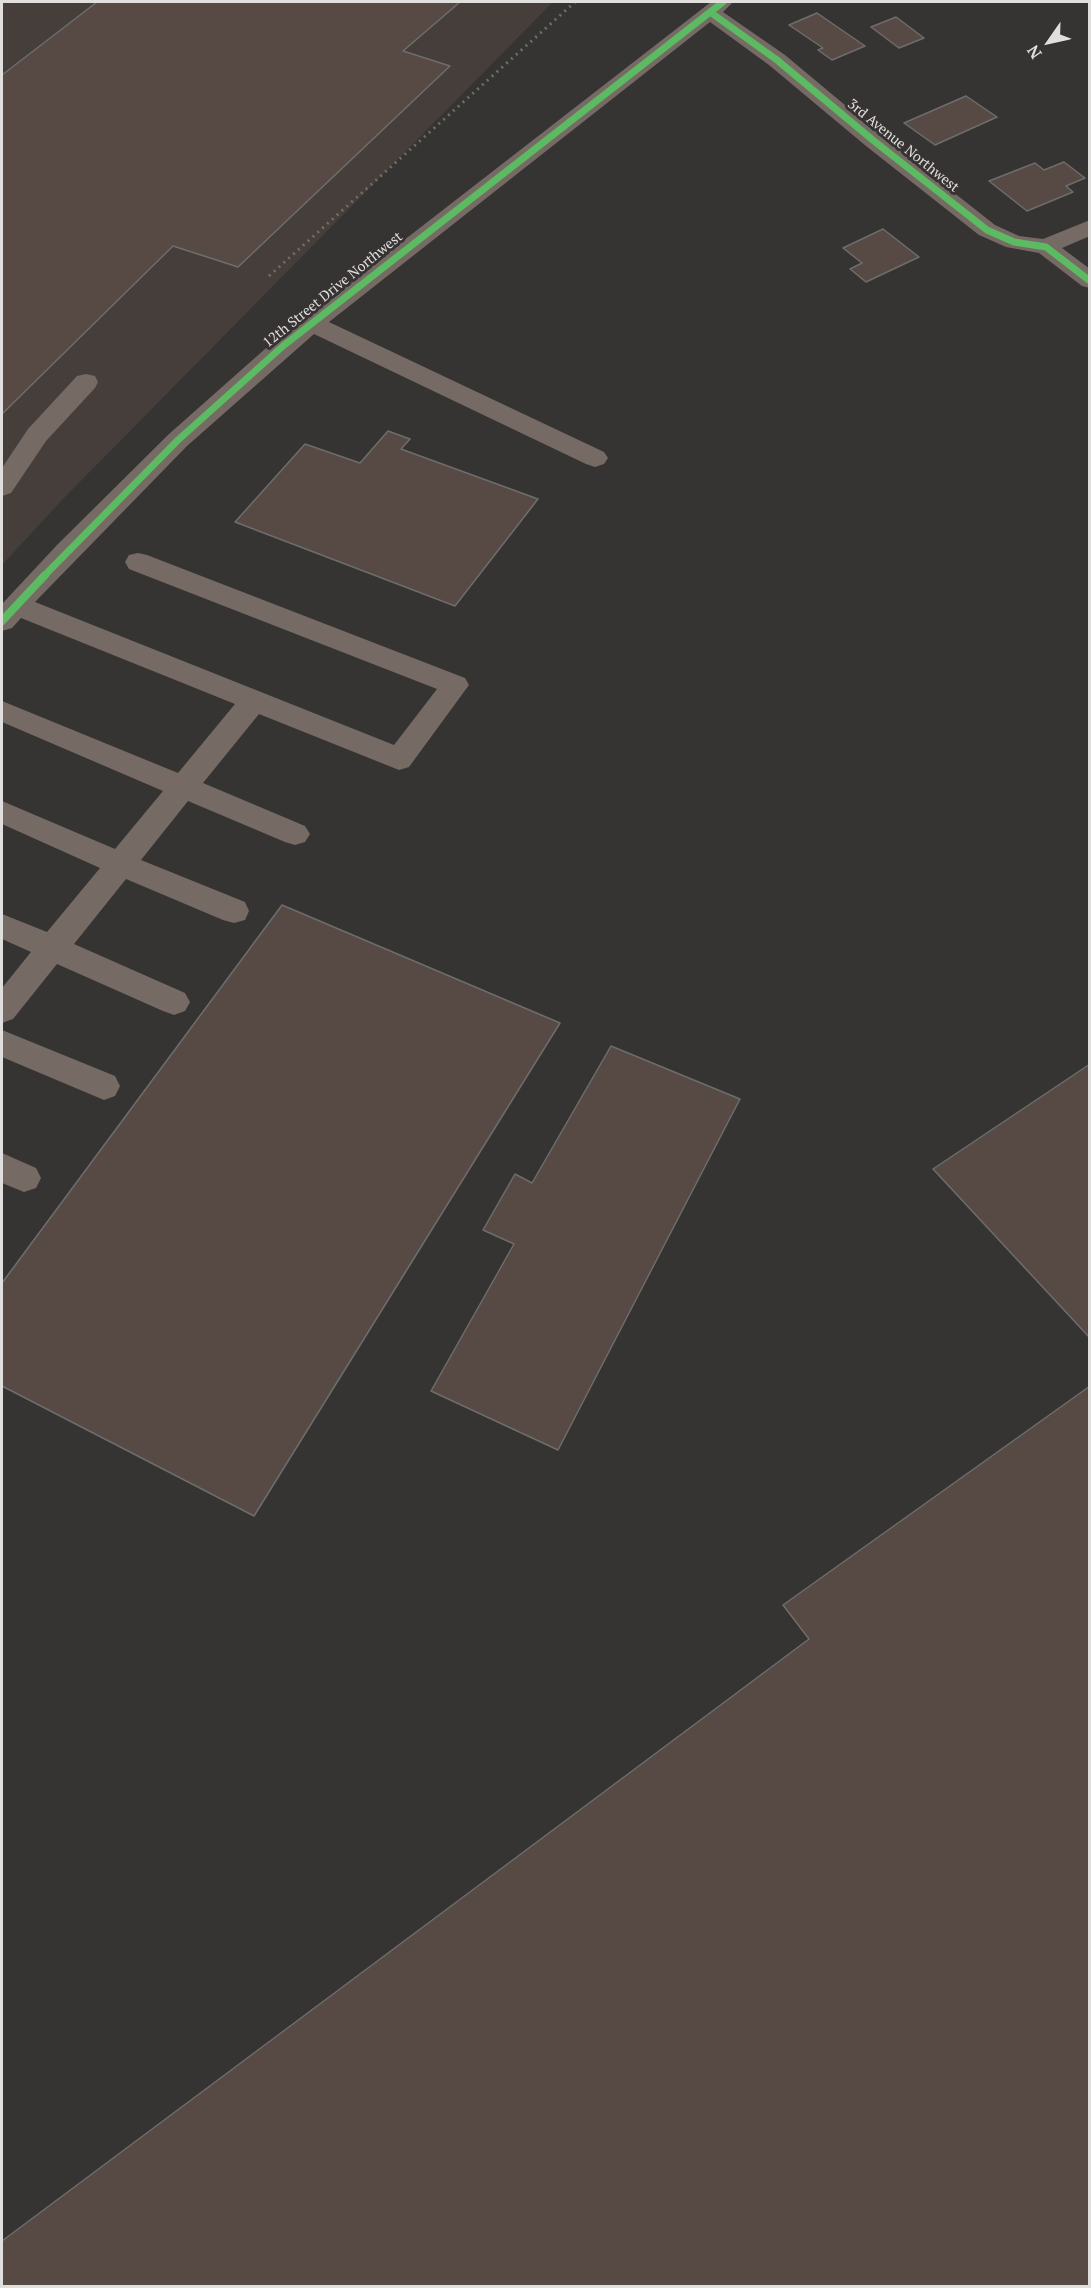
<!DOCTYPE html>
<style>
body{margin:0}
#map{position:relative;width:1091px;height:2288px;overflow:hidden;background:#353433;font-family:"PT Serif",serif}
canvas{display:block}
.frame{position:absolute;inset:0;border:3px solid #e1dfde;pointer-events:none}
.north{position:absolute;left:1019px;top:12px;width:60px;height:60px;-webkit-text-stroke:4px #363332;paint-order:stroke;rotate:236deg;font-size:16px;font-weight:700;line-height:24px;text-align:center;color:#e1dfde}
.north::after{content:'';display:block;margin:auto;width:21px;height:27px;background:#e1dfde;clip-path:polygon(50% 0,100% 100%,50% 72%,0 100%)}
</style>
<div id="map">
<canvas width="1091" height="2288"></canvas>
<div class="frame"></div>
<div class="north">N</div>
</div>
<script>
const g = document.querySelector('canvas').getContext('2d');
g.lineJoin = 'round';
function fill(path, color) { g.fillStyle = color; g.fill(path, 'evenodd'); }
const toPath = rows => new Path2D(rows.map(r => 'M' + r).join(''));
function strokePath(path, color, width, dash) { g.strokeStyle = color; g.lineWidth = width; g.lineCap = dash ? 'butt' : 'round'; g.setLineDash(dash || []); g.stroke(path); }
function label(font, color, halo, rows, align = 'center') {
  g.font = font + ' "PT Serif",serif'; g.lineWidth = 6; g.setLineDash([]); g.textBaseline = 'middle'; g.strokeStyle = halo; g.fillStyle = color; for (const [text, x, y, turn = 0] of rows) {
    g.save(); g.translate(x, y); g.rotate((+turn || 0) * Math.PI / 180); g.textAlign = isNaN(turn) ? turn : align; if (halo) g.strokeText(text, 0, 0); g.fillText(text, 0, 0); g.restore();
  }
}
const built = toPath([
 [2,2,553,2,64,498,2,565]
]);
const building = toPath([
 [97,2,460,2,403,51,450,66,238,267,173,246,2,414,2,75,97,2],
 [817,13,865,46,832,60,818,50,823,48,789,25,817,13],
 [896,17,924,38,899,48,871,27,896,17],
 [966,96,997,117,935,145,904,123,966,96],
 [1064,162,1085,178,1066,186,1073,192,1027,211,989,181,1035,163,1044,170,1064,162],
 [883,229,919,257,866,282,850,269,862,263,843,248,883,229],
 [388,431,410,439,401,449,538,499,455,606,235,522,305,444,360,463,388,431],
 [282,905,560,1023,254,1516,2,1386,2,1283,282,905],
 [611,1046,740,1099,558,1450,431,1391,514,1244,483,1230,515,1174,532,1183,611,1046],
 [1090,1064,1090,1338,933,1169,1090,1064],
 [1090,1386,1090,2286,2,2286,2,2241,809,1639,783,1605,1090,1386]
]);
const minor = toPath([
 [711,2,733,2,723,12,785,55,882,136,995,225,1019,236,1043,239,1090,220,1090,236,1062,248,1090,269,1090,288,1082,286,1039,253,1006,247,979,235,866,146,769,65,710,22,329,322,604,452,608,458,604,464,595,467,586,464,314,334,187,446,35,602,394,745,437,689,129,569,125,562,129,555,138,553,147,555,465,678,469,685,409,767,399,770,259,714,203,783,305,826,310,834,305,842,295,845,285,842,188,801,141,860,245,902,249,911,245,920,234,923,223,920,126,879,74,944,185,993,190,1002,185,1011,174,1015,163,1011,57,964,13,1019,2,1023,2,988,31,952,2,939,2,914,47,932,100,868,2,824,2,801,115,849,163,791,2,722,2,701,178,773,235,704,21,618,12,628,2,631,2,604,57,545,169,434,274,341,711,2],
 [86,374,95,376,98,382,95,388,46,441,11,493,2,496,2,468,28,429,77,376,86,374],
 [2,1030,115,1076,120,1086,115,1096,104,1100,2,1057,2,1030],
 [2,1153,36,1168,41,1178,36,1188,24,1192,2,1183,2,1153]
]);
const rail = toPath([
 [269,276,575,2]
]);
const cyclewayFar1 = toPath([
 [710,12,777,60,874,141,987,230,1014,242,1046,247,1090,281],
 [44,576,178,440,283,346,723,2]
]);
const cycleway = toPath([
 [2,621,45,575]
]);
const farStreetnames = [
 ["3rd Avenue Northwest",903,146,39],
 ["12th Street Drive Northwest",333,290,-39]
];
fill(built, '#453e3b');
fill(building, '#574a44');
strokePath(building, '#6e6d6d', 1.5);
fill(minor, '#766a64');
strokePath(rail, '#726b67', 3, [2, 4.5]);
strokePath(cyclewayFar1, '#5cba63', 7);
strokePath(cycleway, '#5cba63', 8);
label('14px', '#e1dfde', '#363332', farStreetnames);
</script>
